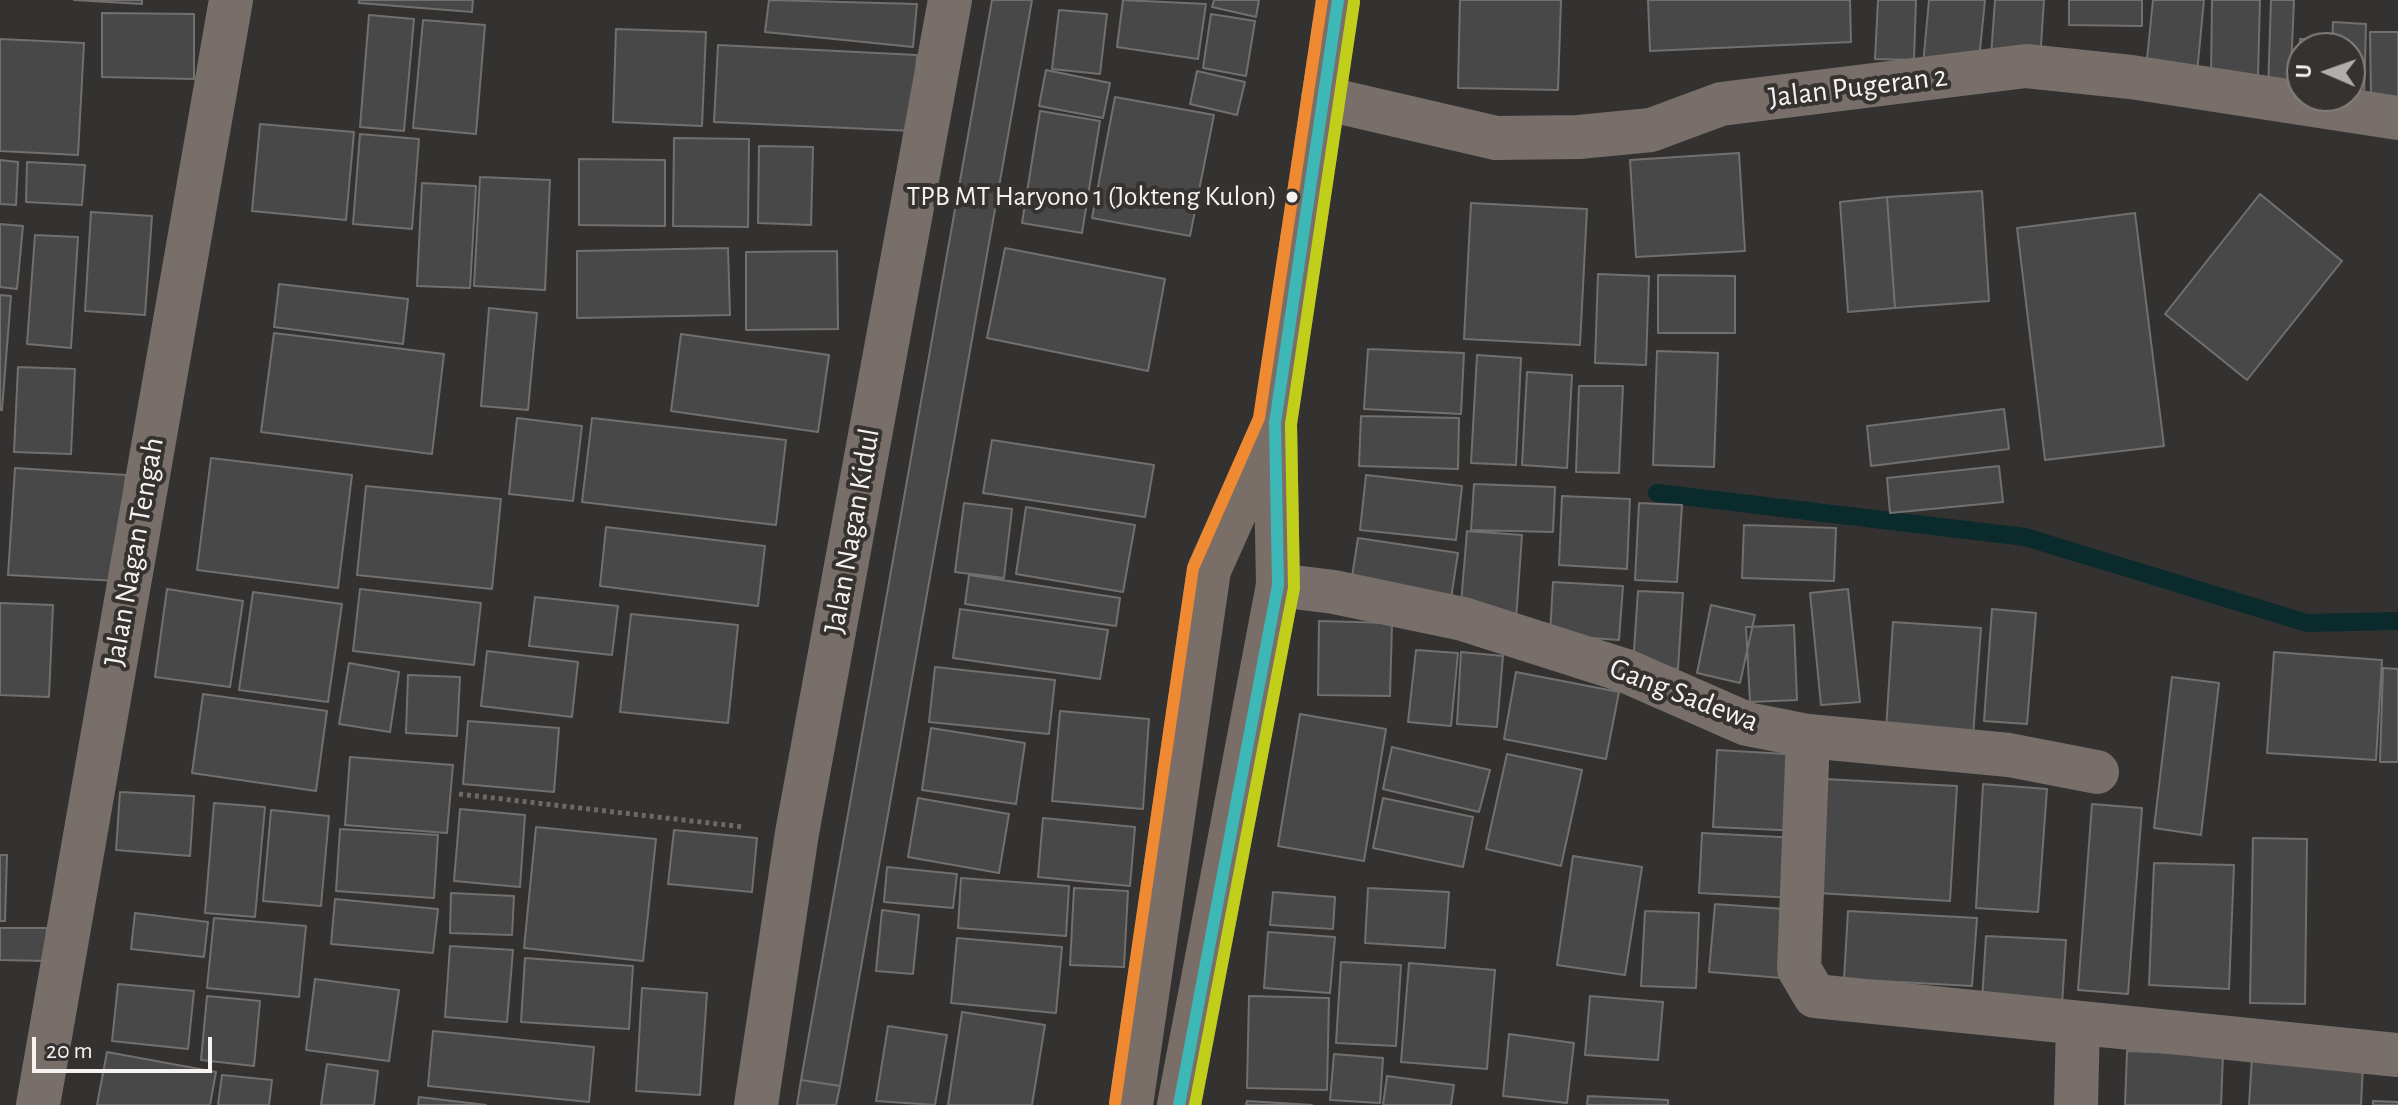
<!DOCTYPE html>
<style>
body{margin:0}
#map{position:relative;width:2398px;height:1105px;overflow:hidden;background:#343231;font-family:"Alegreya Sans",sans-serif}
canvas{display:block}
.north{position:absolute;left:2286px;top:32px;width:80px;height:80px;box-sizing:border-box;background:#353230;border:2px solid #827f7d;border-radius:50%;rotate:272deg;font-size:22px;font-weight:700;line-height:32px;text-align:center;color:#f5f2f1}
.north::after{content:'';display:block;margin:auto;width:28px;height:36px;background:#b1afae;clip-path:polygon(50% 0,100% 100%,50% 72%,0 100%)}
.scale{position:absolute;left:32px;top:1037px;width:180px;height:36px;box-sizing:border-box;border:4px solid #f5f2f1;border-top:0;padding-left:10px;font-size:24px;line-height:28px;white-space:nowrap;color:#f5f2f1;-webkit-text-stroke:6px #353230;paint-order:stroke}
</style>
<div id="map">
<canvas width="2398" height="1105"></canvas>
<div class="north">U</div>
<div class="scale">20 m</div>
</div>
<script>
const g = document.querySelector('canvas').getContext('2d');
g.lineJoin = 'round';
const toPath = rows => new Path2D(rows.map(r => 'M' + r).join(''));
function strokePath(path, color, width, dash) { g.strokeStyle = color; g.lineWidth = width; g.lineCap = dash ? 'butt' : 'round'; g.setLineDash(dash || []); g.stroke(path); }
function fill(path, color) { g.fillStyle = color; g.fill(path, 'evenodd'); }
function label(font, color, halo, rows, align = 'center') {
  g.font = font + ' "Alegreya Sans",sans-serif'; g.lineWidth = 8; g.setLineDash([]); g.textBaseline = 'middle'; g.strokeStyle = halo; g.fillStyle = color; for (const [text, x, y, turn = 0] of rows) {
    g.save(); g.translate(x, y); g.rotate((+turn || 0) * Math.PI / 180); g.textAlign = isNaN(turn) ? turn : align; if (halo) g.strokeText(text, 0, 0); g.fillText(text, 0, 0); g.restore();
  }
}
const stream = toPath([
 [1657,493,2025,537,2307,623,2398,621]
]);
const building = toPath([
 [74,0,142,0,142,4,74,0],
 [359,0,473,0,472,12,359,3,359,0],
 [769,0,917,4,913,47,765,32,769,0],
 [992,0,1032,0,840,1086,801,1080,992,0],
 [1123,0,1206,4,1198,59,1117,47,1123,0],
 [1214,0,1259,0,1256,17,1212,7,1214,0],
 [1460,0,1561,0,1558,90,1458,88,1460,0],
 [1648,0,1850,0,1851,42,1650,51,1648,0],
 [1878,0,1916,0,1914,60,1875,59,1878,0],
 [1929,0,1985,0,1978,70,1923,65,1929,0],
 [1995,0,2044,0,2040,60,1991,56,1995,0],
 [2069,0,2142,0,2142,26,2069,25,2069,0],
 [2153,0,2204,0,2197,73,2146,69,2153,0],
 [2212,0,2260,0,2258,76,2211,76,2212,0],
 [2271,0,2294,0,2290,91,2268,91,2271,0],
 [1059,10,1107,14,1100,74,1052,69,1059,10],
 [102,13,194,14,194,79,102,77,102,13],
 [1211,14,1255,21,1246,76,1203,68,1211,14],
 [369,15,414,19,404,131,360,127,369,15],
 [423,20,485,25,476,134,413,128,423,20],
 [2333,22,2366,24,2364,99,2350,96,2350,48,2332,48,2333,22],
 [616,29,706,32,702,126,613,122,616,29],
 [2370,32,2398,32,2398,98,2371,98,2370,32],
 [0,39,84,43,78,155,0,151,0,39],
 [2300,39,2326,40,2326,48,2302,48,2302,94,2298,94,2300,39],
 [718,45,917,55,913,131,714,122,718,45],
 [1046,70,1110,83,1103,118,1039,106,1046,70],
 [1197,71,1245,82,1237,115,1190,104,1197,71],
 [1115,97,1214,115,1190,236,1092,218,1115,97],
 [1040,111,1100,121,1082,233,1022,223,1040,111],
 [260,124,354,132,346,220,252,211,260,124],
 [360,134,419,139,412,229,353,224,360,134],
 [674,138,749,139,748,227,673,226,674,138],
 [759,146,813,147,811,225,758,223,759,146],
 [1739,153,1745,251,1636,257,1630,160,1739,153],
 [579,159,665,160,665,226,579,225,579,159],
 [0,160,18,162,16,205,0,204,0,160],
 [27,162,85,165,82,205,26,202,27,162],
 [480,177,550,180,545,290,474,286,480,177],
 [422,183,476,186,470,288,417,286,422,183],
 [1982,191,1989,301,1895,308,1887,197,1982,191],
 [2260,194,2342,261,2247,380,2165,314,2260,194],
 [1887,197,1895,308,1848,312,1840,202,1887,197],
 [1471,203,1587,209,1580,345,1464,339,1471,203],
 [91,212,152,216,145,315,85,311,91,212],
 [2135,213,2164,446,2045,460,2017,228,2135,213],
 [0,224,23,226,17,289,0,287,0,224],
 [35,235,78,237,71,348,27,344,35,235],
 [728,248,730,315,577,318,577,251,728,248],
 [1005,248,1165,279,1148,371,987,338,1005,248],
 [837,251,838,329,746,330,746,252,837,251],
 [1598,274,1649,276,1646,365,1595,363,1598,274],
 [1658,275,1735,276,1735,333,1658,333,1658,275],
 [279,284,408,299,403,344,274,327,279,284],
 [0,295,11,296,2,410,0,410,0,295],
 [489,308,537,313,528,410,481,406,489,308],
 [274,333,444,354,432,454,261,432,274,333],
 [681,334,829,355,818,432,671,411,681,334],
 [1368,349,1464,353,1461,414,1364,409,1368,349],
 [1657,351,1718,353,1714,467,1653,465,1657,351],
 [1477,355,1521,358,1516,465,1471,463,1477,355],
 [18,367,75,369,71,454,14,452,18,367],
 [1527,372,1572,375,1567,468,1522,465,1527,372],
 [1579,386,1623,386,1619,473,1576,472,1579,386],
 [2004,409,2009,449,1871,466,1867,426,2004,409],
 [1361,416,1459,418,1458,469,1359,466,1361,416],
 [517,418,582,426,573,501,509,494,517,418],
 [592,418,786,440,776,525,582,502,592,418],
 [992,440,1154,465,1145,517,983,493,992,440],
 [211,458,352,475,338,588,197,570,211,458],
 [1999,466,2003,502,1890,513,1887,478,1999,466],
 [15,468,126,475,118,581,8,575,15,468],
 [1366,475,1462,486,1456,540,1360,530,1366,475],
 [1474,484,1555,487,1553,532,1471,530,1474,484],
 [366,486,501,499,492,589,357,575,366,486],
 [1562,496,1630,499,1627,569,1559,565,1562,496],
 [964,503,1012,509,1004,578,955,572,964,503],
 [1639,503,1682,505,1677,582,1635,580,1639,503],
 [1026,507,1135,525,1123,592,1016,574,1026,507],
 [1744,525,1836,528,1834,581,1742,578,1744,525],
 [606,527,765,546,758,606,600,586,606,527],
 [1467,531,1522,535,1516,620,1460,616,1467,531],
 [1358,538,1458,553,1450,605,1350,590,1358,538],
 [969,575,1120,598,1116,626,965,604,969,575],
 [1553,582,1623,586,1619,640,1550,635,1553,582],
 [167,589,243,601,230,687,155,677,167,589],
 [360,589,481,603,474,665,353,651,360,589],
 [1848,589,1860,702,1821,705,1810,593,1848,589],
 [1638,591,1683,593,1678,669,1633,665,1638,591],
 [253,592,342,604,328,702,239,690,253,592],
 [535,597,618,606,612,655,529,646,535,597],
 [0,603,53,605,49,697,0,695,0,603],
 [1711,605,1755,615,1740,683,1697,673,1711,605],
 [960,609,1108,630,1100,679,953,658,960,609],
 [1992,609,2036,613,2027,724,1984,721,1992,609],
 [631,614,738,625,728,723,620,712,631,614],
 [1319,621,1392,623,1390,696,1318,695,1319,621],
 [1893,622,1981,628,1973,736,1886,730,1893,622],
 [1794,625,1797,700,1750,702,1746,627,1794,625],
 [1416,650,1458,653,1451,726,1408,722,1416,650],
 [487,651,578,662,572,717,481,706,487,651],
 [1461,652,1503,656,1497,727,1457,724,1461,652],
 [2274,652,2382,660,2376,760,2267,753,2274,652],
 [349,663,399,672,390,732,339,724,349,663],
 [935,667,1055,680,1049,734,929,722,935,667],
 [2383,668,2398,669,2398,762,2380,762,2383,668],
 [1516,672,1619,692,1606,759,1504,739,1516,672],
 [408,675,460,677,457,736,406,733,408,675],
 [2172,677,2219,683,2201,835,2154,828,2172,677],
 [203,694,327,711,316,791,192,773,203,694],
 [1060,711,1149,719,1143,809,1052,801,1060,711],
 [1300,714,1386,729,1364,861,1278,846,1300,714],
 [468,721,559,728,554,792,463,784,468,721],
 [931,728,1025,743,1016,804,922,790,931,728],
 [1392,747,1490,770,1479,812,1383,789,1392,747],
 [1717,750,1804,755,1801,831,1713,827,1717,750],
 [1507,754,1582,770,1561,866,1486,849,1507,754],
 [350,757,453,765,447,833,345,825,350,757],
 [1824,779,1957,786,1950,901,1818,893,1824,779],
 [1983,784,2047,789,2038,912,1976,908,1983,784],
 [120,792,194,796,190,856,116,850,120,792],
 [918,798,1009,814,999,873,908,857,918,798],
 [1383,798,1473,817,1463,867,1373,848,1383,798],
 [214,803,265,807,255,917,205,913,214,803],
 [2092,804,2142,808,2128,994,2078,990,2092,804],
 [460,809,525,815,520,887,454,881,460,809],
 [271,810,329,816,321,906,263,901,271,810],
 [1043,818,1135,827,1130,886,1038,877,1043,818],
 [536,827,656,839,643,961,524,948,536,827],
 [340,829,438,835,434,898,336,891,340,829],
 [674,830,757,838,752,892,668,884,674,830],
 [1702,833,1799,838,1795,898,1699,893,1702,833],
 [2253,838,2307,839,2305,1004,2250,1003,2253,838],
 [0,855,7,855,5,921,0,921,0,855],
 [1573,856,1642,867,1625,975,1557,965,1573,856],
 [2154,863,2234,865,2229,989,2149,985,2154,863],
 [887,867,957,874,953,908,884,902,887,867],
 [961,878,1069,886,1066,936,958,928,961,878],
 [1074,888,1128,891,1124,967,1070,965,1074,888],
 [1368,888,1449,892,1445,948,1365,943,1368,888],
 [1273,892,1335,897,1333,929,1270,925,1273,892],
 [451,893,514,896,512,935,450,933,451,893],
 [335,899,438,909,433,953,331,944,335,899],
 [1715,904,1799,910,1794,979,1709,972,1715,904],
 [882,910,919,915,913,974,876,971,882,910],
 [1645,911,1699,913,1696,988,1641,986,1645,911],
 [1848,911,1977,918,1972,986,1844,979,1848,911],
 [135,913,208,922,204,957,131,949,135,913],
 [214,918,306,926,299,997,207,988,214,918],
 [0,928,47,928,46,961,0,960,0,928],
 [1268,932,1335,937,1330,993,1264,988,1268,932],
 [1986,936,2066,940,2062,1005,1982,1001,1986,936],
 [957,938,1062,947,1056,1013,951,1003,957,938],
 [450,946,513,950,507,1022,445,1017,450,946],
 [525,958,633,966,629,1029,521,1022,525,958],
 [1341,962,1401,965,1396,1046,1336,1043,1341,962],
 [1409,963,1495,970,1487,1069,1401,1062,1409,963],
 [315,979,399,990,389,1061,306,1050,315,979],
 [118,984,194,991,188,1049,112,1041,118,984],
 [642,988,707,993,700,1095,636,1091,642,988],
 [207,996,260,1001,254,1066,201,1060,207,996],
 [1249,996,1329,998,1327,1090,1247,1088,1249,996],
 [1590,996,1663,1002,1658,1060,1585,1055,1590,996],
 [962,1012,1045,1025,1032,1105,948,1105,962,1012],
 [888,1026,947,1035,935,1105,876,1101,888,1026],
 [433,1031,594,1047,589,1102,428,1086,433,1031],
 [1509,1034,1574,1043,1567,1103,1503,1096,1509,1034],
 [2127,1051,2223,1055,2221,1105,2125,1105,2127,1051],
 [107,1052,216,1072,210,1105,97,1105,107,1052],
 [1334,1054,1383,1058,1380,1103,1330,1100,1334,1054],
 [2252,1057,2363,1064,2361,1105,2249,1105,2252,1057],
 [327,1064,378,1071,374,1105,321,1105,327,1064],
 [222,1075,272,1080,269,1105,218,1105,222,1075],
 [1387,1076,1454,1085,1451,1105,1383,1105,1387,1076],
 [801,1080,840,1086,836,1105,797,1105,801,1080],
 [1588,1096,1668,1100,1668,1105,1587,1105,1588,1096],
 [419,1097,486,1105,418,1105,419,1097],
 [1247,1101,1312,1105,1246,1105,1247,1101],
 [2373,1101,2398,1102,2398,1105,2373,1105,2373,1101]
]);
const path = toPath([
 [459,794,744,827]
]);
const minor = toPath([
 [1323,98,1496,138,1579,137,1651,130,1721,104,2026,66,2131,77,2398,118],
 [1278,585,1334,592,1463,619,1626,671,1747,724,1808,736,2009,755,2097,772],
 [1808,736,1799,969,1815,996,2398,1055],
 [38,1105,231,0],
 [756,1105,797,833,950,0],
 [2076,1105,2078,1023]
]);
const major = toPath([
 [1131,1105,1209,570,1269,436],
 [1179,1105,1278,585,1275,423,1338,0]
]);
const bus1 = toPath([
 [1179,1105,1278,585,1275,423,1338,0]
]);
const bus2 = toPath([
 [1195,1105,1294,588,1291,424,1354,2]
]);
const bus3 = toPath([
 [1115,1103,1193,568,1259,418,1322,0]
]);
const markers = [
 [1292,197,7,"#f5f2f1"]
];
const busNames = [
 ["TPB MT Haryono 1 (Jokteng Kulon)",1277,197]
];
const streetNames = [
 ["Jalan Pugeran 2",1858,87,-7],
 ["Jalan Nagan Kidul",852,531,-80],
 ["Jalan Nagan Tengah",134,552,-80],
 ["Gang Sadewa",1684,695,21]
];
strokePath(stream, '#0a2a2c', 18);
fill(building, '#494848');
strokePath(building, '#71706f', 2);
strokePath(path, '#6e6866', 5, [4, 4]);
strokePath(minor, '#786e6a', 44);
strokePath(major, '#7a6e69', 44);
strokePath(bus1, '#3eb7b7', 12);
strokePath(bus2, '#c1cf1a', 12);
strokePath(bus3, '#ef8a33', 12);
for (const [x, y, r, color] of markers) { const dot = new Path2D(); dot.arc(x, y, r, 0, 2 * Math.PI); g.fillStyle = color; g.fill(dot); strokePath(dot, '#353230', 3); }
label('28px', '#f5f2f1', '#353230', busNames, 'right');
label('30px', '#f5f2f1', '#353230', streetNames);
</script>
